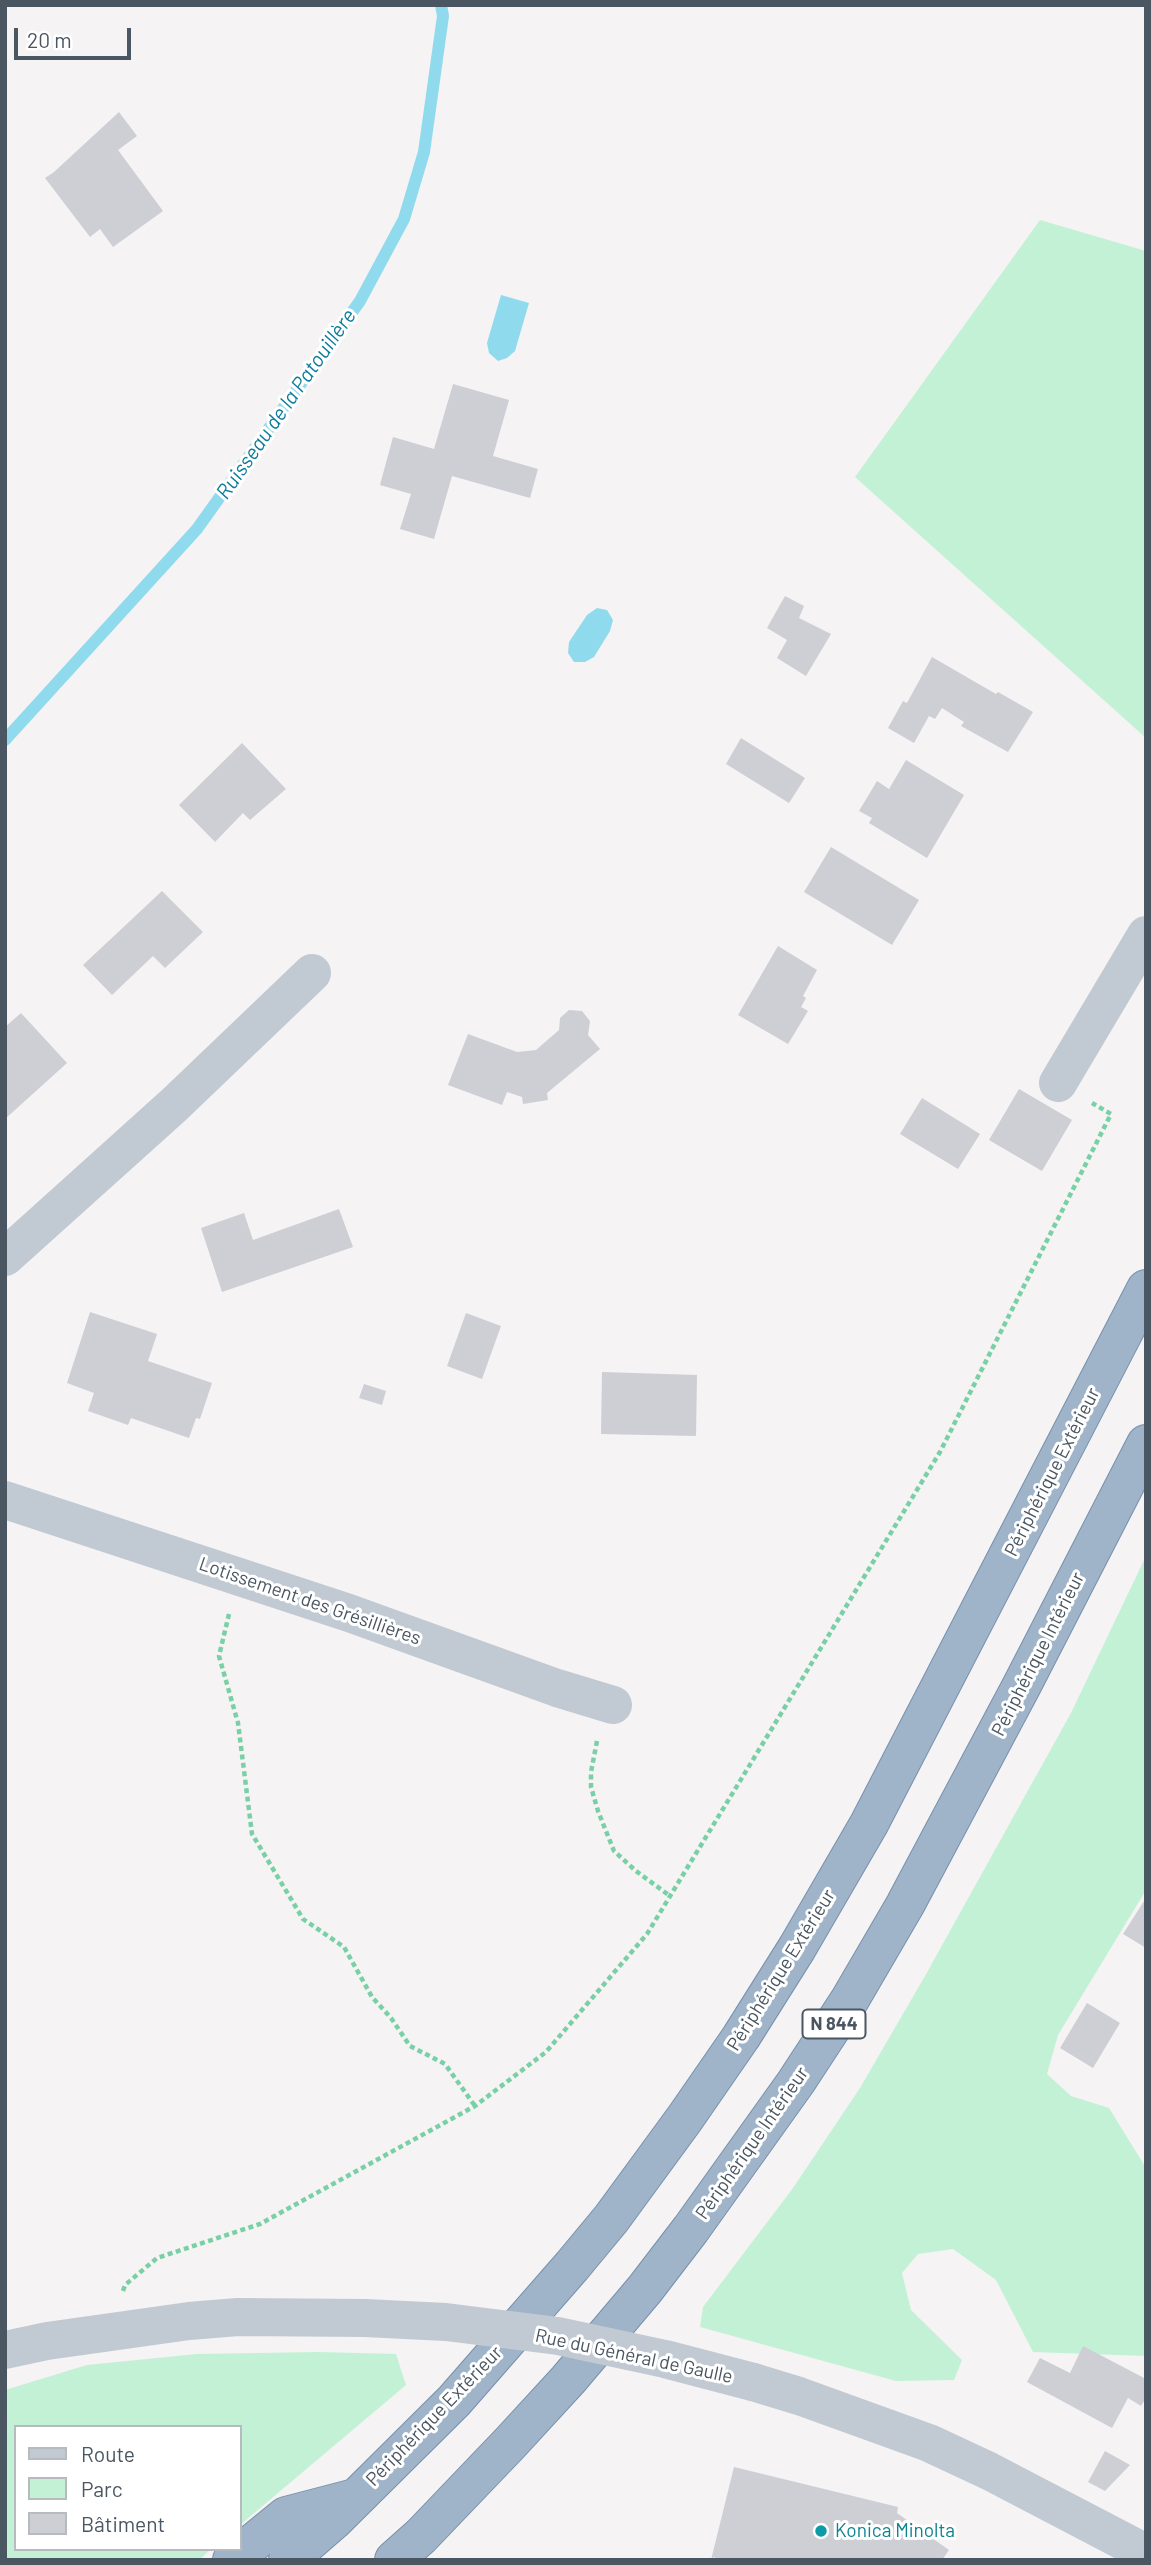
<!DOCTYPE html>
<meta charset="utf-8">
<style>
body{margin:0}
#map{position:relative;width:1151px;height:2565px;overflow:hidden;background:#f5f3f3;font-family:Barlow,sans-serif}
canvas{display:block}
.frame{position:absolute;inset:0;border:7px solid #4a5661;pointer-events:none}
.legend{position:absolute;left:14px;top:2425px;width:228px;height:126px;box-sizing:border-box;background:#fff;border:2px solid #b7bbc0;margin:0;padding:9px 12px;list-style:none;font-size:21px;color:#4a5661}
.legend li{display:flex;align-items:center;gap:14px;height:35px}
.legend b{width:35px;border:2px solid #b7bbc0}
.scale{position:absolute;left:14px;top:28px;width:117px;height:32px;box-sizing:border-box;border:4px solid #4a5661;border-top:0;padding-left:9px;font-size:21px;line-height:24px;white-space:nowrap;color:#4a5661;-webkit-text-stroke:5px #fff;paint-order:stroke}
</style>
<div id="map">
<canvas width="1151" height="2565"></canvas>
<div class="frame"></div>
<ul class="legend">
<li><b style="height:9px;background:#c1cad2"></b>Route</li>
<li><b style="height:19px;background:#c3f1d5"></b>Parc</li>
<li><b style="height:19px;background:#cdcfd5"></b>Bâtiment</li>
</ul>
<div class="scale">20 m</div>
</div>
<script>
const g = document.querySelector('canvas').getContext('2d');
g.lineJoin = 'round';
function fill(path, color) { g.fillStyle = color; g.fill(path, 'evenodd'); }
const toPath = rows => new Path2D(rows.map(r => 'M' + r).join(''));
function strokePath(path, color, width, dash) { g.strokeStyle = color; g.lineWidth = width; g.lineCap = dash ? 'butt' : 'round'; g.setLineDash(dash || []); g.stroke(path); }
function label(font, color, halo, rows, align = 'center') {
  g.font = font + ' Barlow,sans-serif'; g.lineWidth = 6; g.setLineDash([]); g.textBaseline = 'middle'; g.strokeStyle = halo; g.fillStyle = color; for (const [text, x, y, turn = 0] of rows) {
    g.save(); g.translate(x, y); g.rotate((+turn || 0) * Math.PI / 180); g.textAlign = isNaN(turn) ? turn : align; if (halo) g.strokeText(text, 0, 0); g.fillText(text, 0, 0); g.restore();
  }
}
const green = toPath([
 [1040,220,1146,251,1146,738,855,477],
 [1146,1556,1146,1890,1058,2035,1047,2074,1071,2096,1109,2108,1146,2168,1146,2356,1033,2352,996,2280,953,2249,918,2254,902,2273,911,2310,962,2360,954,2380,896,2381,700,2327,703,2307,793,2188,860,2088,925,1976,1071,1713],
 [318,2352,396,2354,406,2385,240,2525,240,2427,16,2427,16,2549,211,2549,199,2560,5,2560,5,2390,87,2365,197,2354]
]);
const water = toPath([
 [501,295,529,303,515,351,507,358,498,361,489,353,487,343],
 [597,608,607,610,613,620,610,631,594,657,585,662,574,662,568,653,569,642,587,615]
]);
const stream = toPath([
 [5,740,197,529,360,301,404,219,424,152,443,16,441,5]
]);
const building = toPath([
 [119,112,137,136,118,150,163,211,113,247,100,229,90,237,45,178,54,172],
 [453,384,509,400,493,456,538,469,530,498,452,476,434,539,400,529,411,494,380,485,393,437,434,449],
 [785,596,804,606,799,618,831,634,806,676,777,658,787,640,767,628],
 [932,657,996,694,998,692,1033,712,1008,752,961,726,964,722,942,708,935,719,929,716,914,743,888,728,903,701,907,703],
 [741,738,805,778,789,803,726,764],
 [242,743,286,789,250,820,243,813,215,842,179,805],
 [906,760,964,795,927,858,869,823,872,818,859,811,877,781,889,789],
 [831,847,919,900,892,945,804,892],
 [162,891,203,932,165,968,153,956,112,995,83,965],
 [778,946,817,970,803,996,806,998,801,1007,808,1011,788,1044,738,1015],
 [569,1010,582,1011,590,1021,588,1035,600,1049,547,1093,548,1100,523,1104,522,1097,507,1092,502,1105,448,1085,468,1034,517,1052,536,1050,559,1030,560,1018],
 [21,1013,67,1063,5,1119,5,1027],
 [1019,1089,1072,1120,1042,1171,989,1140],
 [922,1098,980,1134,958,1169,900,1134],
 [339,1209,353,1247,222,1292,201,1228,244,1213,253,1240],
 [90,1312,157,1334,148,1361,212,1383,200,1419,196,1418,189,1438,131,1418,128,1425,88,1411,94,1393,67,1383],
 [466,1313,501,1326,482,1379,447,1366],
 [602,1372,697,1375,696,1436,601,1434],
 [364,1384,386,1391,382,1405,359,1398],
 [1146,1898,1146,1948,1123,1934],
 [1087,2003,1120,2023,1093,2068,1060,2048],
 [1083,2346,1146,2379,1146,2398,1141,2406,1128,2398,1112,2428,1027,2382,1040,2358,1070,2373],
 [1105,2451,1130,2465,1105,2491,1088,2482],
 [734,2467,898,2507,897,2513,949,2550,942,2560,719,2560,714,2557,711,2560]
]);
const path = toPath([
 [229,1614,219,1656,238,1723,252,1834,303,1919,344,1947,372,1997,391,2018,410,2046,445,2064,475,2106],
 [597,1741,591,1772,591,1787,598,1811,614,1851,636,1871,670,1896],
 [123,2291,125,2285,157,2258,260,2224,475,2106,546,2052,647,1934,940,1452,1111,1114,1092,1103]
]);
const minor = toPath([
 [1058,1083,1146,935],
 [5,1257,174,1105,312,973],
 [5,1500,349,1613,557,1688,613,1705]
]);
const tertiary = toPath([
 [5,2350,47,2341,189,2321,238,2317,365,2318],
 [753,2382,799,2396,929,2443,989,2471,1146,2553]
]);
const trunk = toPath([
 [232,2560,286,2516,351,2499],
 [288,2560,333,2521,454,2401,572,2266,611,2219,685,2118,741,2037,797,1948,869,1824,1146,1289],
 [394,2560,421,2536,511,2442,568,2380,645,2289,691,2229,796,2082,849,2001,905,1905,1022,1685,1146,1444]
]);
const tertiaryBridge = toPath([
 [365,2318,446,2322,558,2336,665,2359,753,2382]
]);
const markers = [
 [821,2531,7,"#0f9aa8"]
];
const shields = [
 [834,2024,63]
];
const shieldNames = [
 ["N 844",834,2024]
];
const streetNames = [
 ["Périphérique Extérieur",1052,1472,-63],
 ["Lotissement des Grésillières",310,1601,19],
 ["Périphérique Intérieur",1038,1654,-63],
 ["Périphérique Extérieur",781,1970,-58],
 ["Périphérique Intérieur",752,2143,-55],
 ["Rue du Général de Gaulle",634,2356,12],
 ["Périphérique Extérieur",434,2416,-46]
];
const cultureNames = [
 ["Konica Minolta",835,2531]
];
const waterNames = [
 ["Ruisseau de la Patouillère",286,404,-55]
];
fill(green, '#c3f1d5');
fill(water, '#90daee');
strokePath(stream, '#90daee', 12);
fill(building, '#cdcfd5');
strokePath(trunk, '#7690ad', 40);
strokePath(path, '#7ad0a6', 4.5, [5, 3.5]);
strokePath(minor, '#c1cad2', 38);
strokePath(tertiary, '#c1cad2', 38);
strokePath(trunk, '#9fb4c9', 38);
strokePath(tertiaryBridge, '#c1cad2', 38);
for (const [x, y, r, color] of markers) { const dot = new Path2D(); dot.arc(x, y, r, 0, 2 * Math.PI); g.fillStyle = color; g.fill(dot); strokePath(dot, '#fff', 2.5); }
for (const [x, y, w] of shields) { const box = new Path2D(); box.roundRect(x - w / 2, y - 14.5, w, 29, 5); g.fillStyle = '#fff'; g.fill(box); strokePath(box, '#4a5661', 2); }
label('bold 18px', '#4a5661', null, shieldNames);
label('19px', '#4a5661', '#fff', streetNames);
label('19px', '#0d838f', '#fff', cultureNames, 'left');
label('italic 21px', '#0c7c9b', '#fff', waterNames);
</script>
